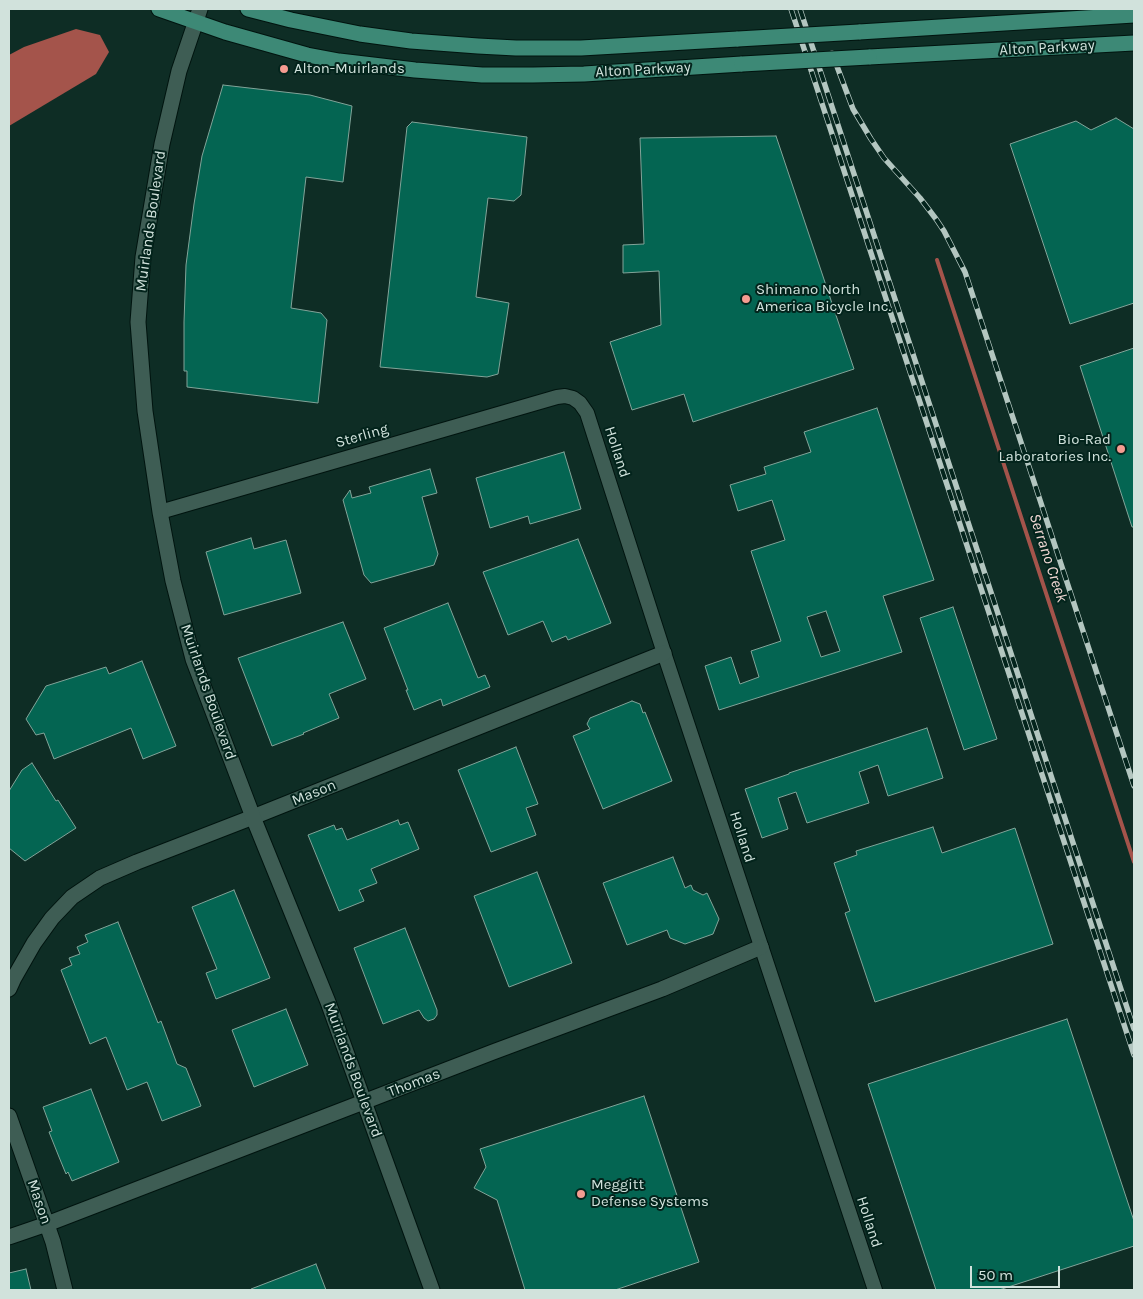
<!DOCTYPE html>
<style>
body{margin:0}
#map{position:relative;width:1143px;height:1299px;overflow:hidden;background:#0e2d25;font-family:Karla,sans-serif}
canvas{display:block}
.frame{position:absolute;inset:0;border:10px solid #d1e2dc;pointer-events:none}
.scale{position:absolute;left:970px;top:1266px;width:90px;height:22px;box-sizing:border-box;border:2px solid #d1e2dc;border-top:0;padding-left:6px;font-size:15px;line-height:18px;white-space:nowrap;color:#d1e2dc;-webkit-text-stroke:4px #03241c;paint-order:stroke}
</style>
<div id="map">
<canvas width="1143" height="1299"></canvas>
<div class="frame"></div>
<div class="scale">50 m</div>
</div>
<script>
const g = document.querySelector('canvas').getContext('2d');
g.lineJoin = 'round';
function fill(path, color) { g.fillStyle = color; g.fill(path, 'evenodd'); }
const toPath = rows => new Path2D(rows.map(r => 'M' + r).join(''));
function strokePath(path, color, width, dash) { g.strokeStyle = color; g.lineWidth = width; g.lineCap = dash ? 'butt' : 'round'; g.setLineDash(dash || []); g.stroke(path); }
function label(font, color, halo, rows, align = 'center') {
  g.font = font + ' Karla,sans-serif'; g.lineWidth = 4; g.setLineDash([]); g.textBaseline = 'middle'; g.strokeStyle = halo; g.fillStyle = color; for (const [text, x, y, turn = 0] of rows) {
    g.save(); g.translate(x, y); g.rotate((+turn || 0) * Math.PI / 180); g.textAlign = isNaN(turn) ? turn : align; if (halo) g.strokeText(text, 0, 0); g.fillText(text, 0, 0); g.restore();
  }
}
const water = toPath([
 [76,29,100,35,109,52,96,74,9,126,9,55,24,47]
]);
const stream = toPath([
 [937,260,1134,862]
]);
const building = toPath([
 [223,85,310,95,352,106,343,182,306,177,291,308,321,313,327,320,318,403,187,387,187,371,184,371,184,322,186,265,194,204,202,156,223,85],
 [1116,118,1134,129,1134,303,1070,324,1010,144,1076,121,1091,130,1116,118],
 [412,122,527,137,521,195,514,201,488,198,476,297,509,303,498,374,487,377,380,367,407,127,412,122],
 [776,136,854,369,693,422,684,394,632,410,610,342,661,325,659,271,623,273,623,245,644,244,640,138,776,136],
 [1134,348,1134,527,1132,527,1080,366,1134,348],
 [877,408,934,580,883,596,902,652,719,710,705,666,731,657,740,684,759,677,751,651,781,641,751,551,785,540,772,500,738,511,730,485,766,474,764,467,811,452,804,432,877,408],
 [826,611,840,651,821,657,807,617,826,611],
 [564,452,581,509,530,524,528,516,490,528,476,478,564,452],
 [430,469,437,493,422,497,438,554,434,565,371,583,364,575,343,500,350,490,352,498,371,493,369,487,430,469],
 [251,538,254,549,286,540,301,593,224,615,206,552,251,538],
 [578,539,611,623,568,640,566,636,552,642,543,621,508,635,483,572,578,539],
 [448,603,478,678,485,675,490,687,443,706,441,699,414,710,406,690,408,690,384,628,448,603],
 [953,607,997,739,964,750,920,618,953,607],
 [343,622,366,679,329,694,339,718,303,733,304,734,272,746,238,658,343,622],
 [142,661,176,746,143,759,131,728,54,759,44,733,36,735,26,719,46,686,106,667,109,674,142,661],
 [632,701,640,704,643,713,645,712,672,781,603,809,573,736,590,729,587,724,590,718,632,701],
 [927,728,943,778,888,796,878,765,859,772,869,803,807,823,796,792,778,798,788,829,762,838,745,789,789,774,789,773,927,728],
 [516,747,538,804,526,808,536,835,491,852,458,770,516,747],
 [32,763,56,801,58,800,76,828,25,861,9,848,9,791,22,770,32,763],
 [398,820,400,825,408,822,419,849,371,869,377,883,359,890,364,901,339,911,308,835,334,825,336,830,342,828,347,840,398,820],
 [933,827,942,853,1015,828,1053,944,875,1002,845,913,850,911,834,863,857,855,856,851,933,827],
 [673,857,685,888,691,885,693,890,703,895,707,893,719,919,713,934,685,944,670,938,667,930,627,945,603,883,673,857],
 [537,872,572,963,509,987,474,896,537,872],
 [234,890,270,978,216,999,206,973,217,969,192,907,234,890],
 [118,922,158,1023,161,1021,177,1064,186,1068,201,1106,162,1121,147,1082,127,1090,106,1037,90,1044,61,970,72,965,69,958,80,954,77,947,88,942,85,935,118,922],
 [405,928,437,1010,437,1015,434,1019,428,1021,424,1018,419,1010,383,1024,354,948,405,928],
 [286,1009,308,1065,254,1087,232,1030,286,1009],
 [1067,1019,1134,1221,1134,1246,999,1290,936,1290,868,1084,1067,1019],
 [91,1089,119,1162,72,1181,68,1172,66,1174,59,1157,49,1132,52,1131,43,1107,91,1089],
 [644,1096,699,1262,615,1290,525,1290,497,1200,474,1188,486,1167,480,1149,644,1096],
 [316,1264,326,1290,251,1290,251,1289,316,1264],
 [26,1269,31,1290,9,1290,9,1273,26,1269]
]);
const minor = toPath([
 [160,512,557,397,565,396,573,398,580,403,587,413,664,653,875,1290]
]);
const tertiary = toPath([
 [9,989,14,978,34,943,52,918,72,897,100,878,137,862,253,817,664,653],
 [9,1116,53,1242,65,1290],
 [9,1237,47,1224,493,1052,662,989,761,947]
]);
const secondary = toPath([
 [200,9,179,71,162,144,143,257,138,322,145,411,160,512,173,581,193,659,253,817,328,1002,432,1290]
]);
const primary = toPath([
 [159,9,225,32,307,55,339,61,415,70,482,75,533,75,584,74,742,64],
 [248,9,291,20,360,34,411,41,478,46,516,48,581,48,738,39],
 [859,32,1134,15],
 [869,57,1134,43]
]);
const rail = toPath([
 [791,9,1134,1055],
 [800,9,1134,1029],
 [832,53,853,109,871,139,884,158,920,198,936,219,944,231,965,272,1134,786]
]);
const primaryBridge = toPath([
 [738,39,859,32],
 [742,64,869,57]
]);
const markers = [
 [284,69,5,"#f59c91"],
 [746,299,5,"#f59c91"],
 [1121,449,5,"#f59c91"],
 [581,1194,5,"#f59c91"]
];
const streetNames = [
 ["Alton Parkway",1047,48,-3],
 ["Alton Parkway",643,70,-3],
 ["Muirlands Boulevard",151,221,-82],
 ["Sterling",362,436,-16],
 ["Holland",617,452,72],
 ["Muirlands Boulevard",208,692,71],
 ["Mason",314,793,-22],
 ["Holland",742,837,72],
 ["Muirlands Boulevard",353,1070,70],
 ["Thomas",414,1083,-21],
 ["Mason",39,1202,71],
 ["Holland",869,1222,72]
];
const poiNames = [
 ["Alton-Muirlands",294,69],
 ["Shimano North",756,290],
 ["America Bicycle Inc.",756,307],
 ["Bio-Rad",1111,440,"right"],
 ["Laboratories Inc.",1111,457,"right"],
 ["Meggitt",591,1185],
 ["Defense Systems",591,1202]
];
const waterNames = [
 ["Serrano Creek",1048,558,72]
];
fill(water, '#a4544b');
strokePath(stream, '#a4544b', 4);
fill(building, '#046552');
strokePath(building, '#82a499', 1);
strokePath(minor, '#00140f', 16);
strokePath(tertiary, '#00140f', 17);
strokePath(secondary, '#00140f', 17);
strokePath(primary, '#00140f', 17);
strokePath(minor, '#3e5d54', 14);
strokePath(tertiary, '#3e5d54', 15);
strokePath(secondary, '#3e5d54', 15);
strokePath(primary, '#3d8976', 15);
strokePath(rail, '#b3c6c0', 5.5);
strokePath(rail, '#03241c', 4, [11]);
strokePath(primaryBridge, '#00140f', 17, []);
strokePath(primaryBridge, '#3d8976', 15);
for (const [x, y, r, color] of markers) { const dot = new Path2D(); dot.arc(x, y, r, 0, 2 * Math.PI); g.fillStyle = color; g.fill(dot); strokePath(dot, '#03241c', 2); }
label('15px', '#d1e2dc', '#03241c', streetNames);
label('15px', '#d1e2dc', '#03241c', poiNames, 'left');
label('italic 16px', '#efd7d3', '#03241c', waterNames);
</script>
